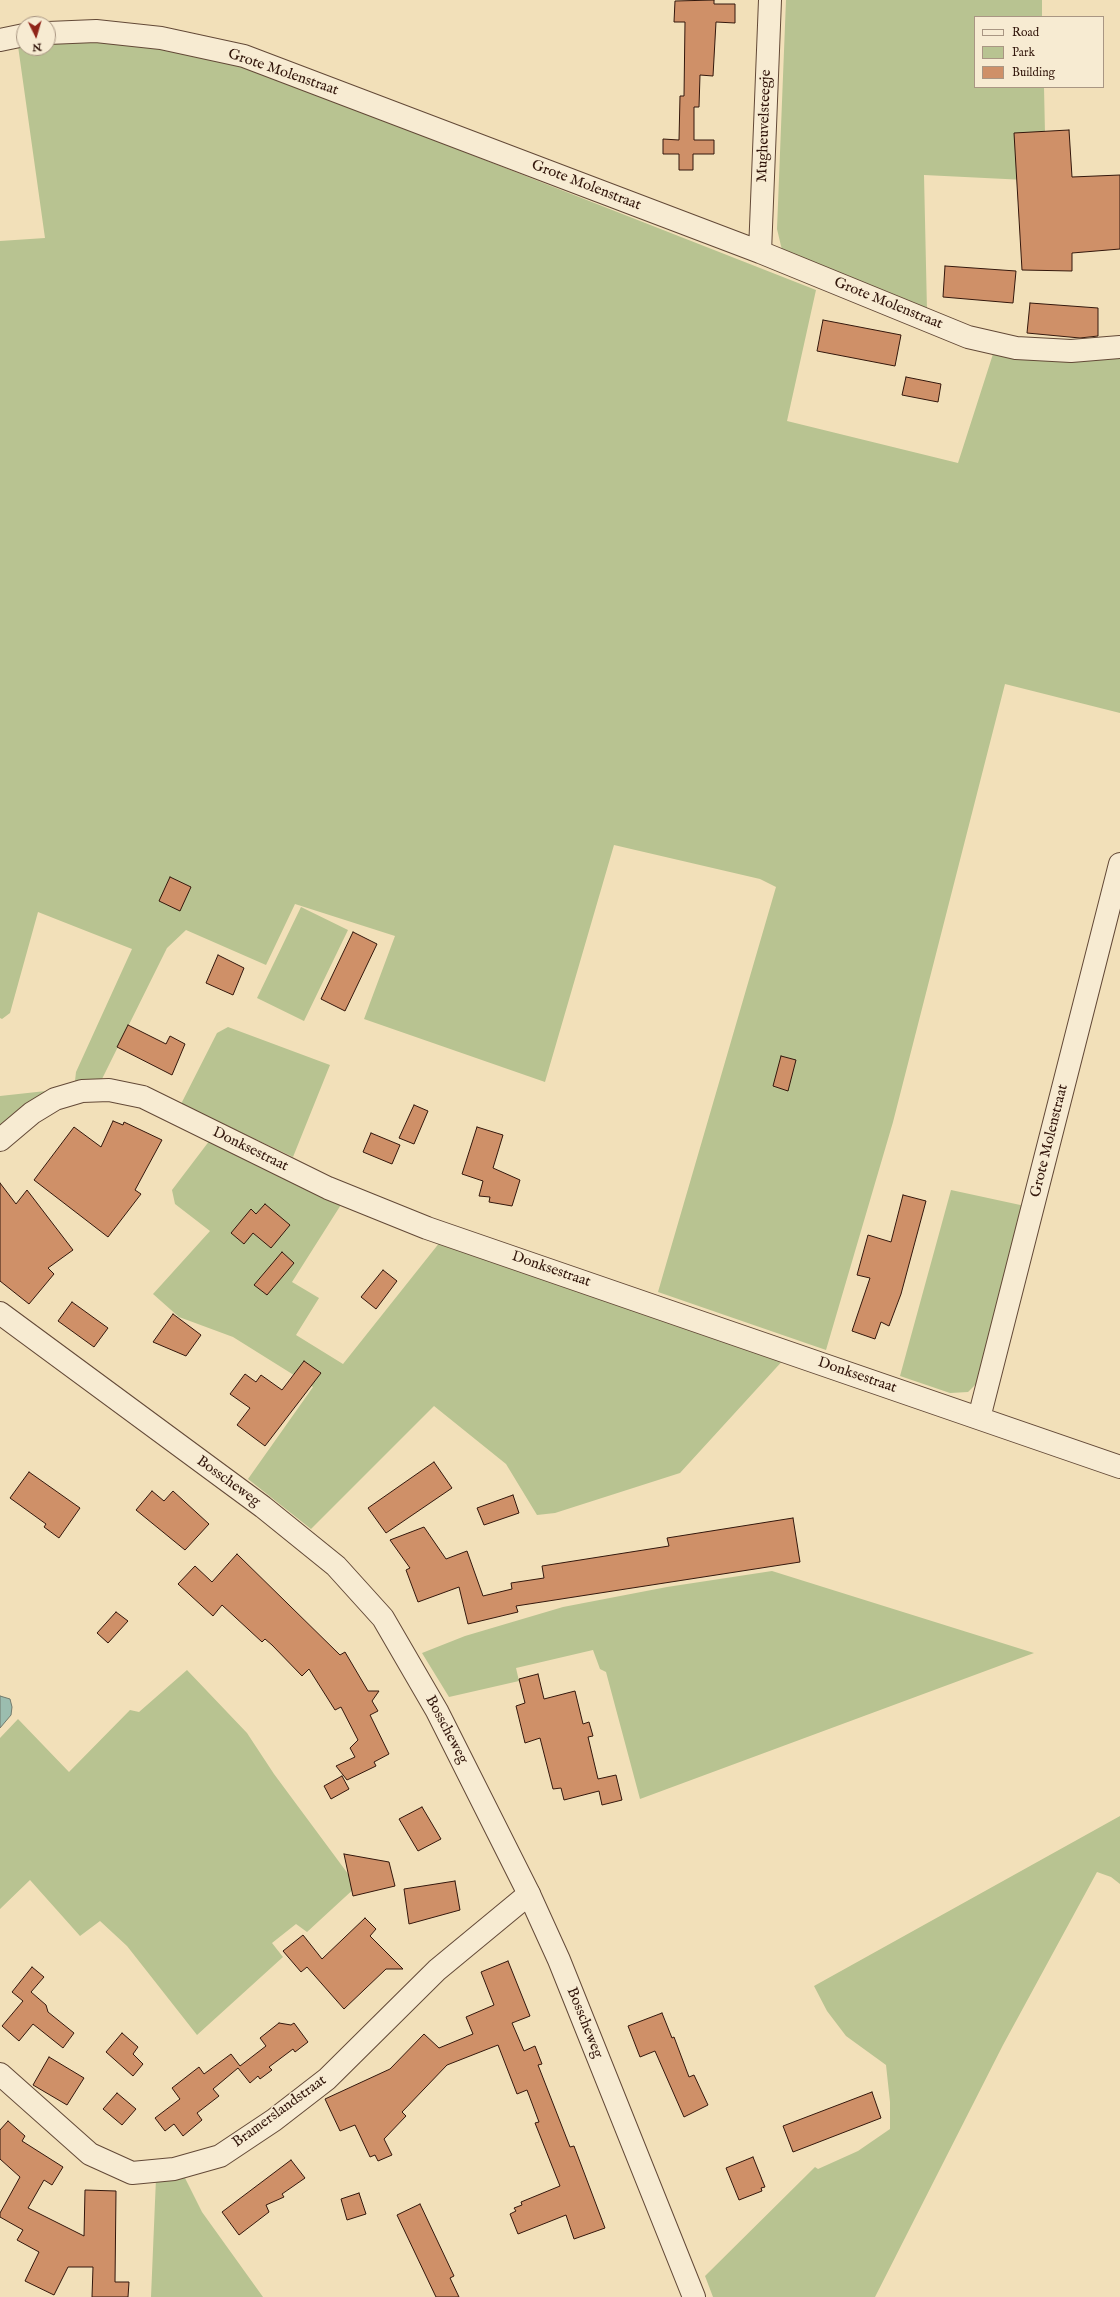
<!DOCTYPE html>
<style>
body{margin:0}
#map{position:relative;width:1120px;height:2297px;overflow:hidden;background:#f2e0b9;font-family:"IM FELL English",serif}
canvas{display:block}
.legend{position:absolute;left:974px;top:16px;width:130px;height:72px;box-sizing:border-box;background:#f7ebd2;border:1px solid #a99683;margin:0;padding:5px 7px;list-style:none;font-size:12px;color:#33170c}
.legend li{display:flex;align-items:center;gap:8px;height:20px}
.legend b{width:20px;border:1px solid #a99683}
.north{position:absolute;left:16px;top:16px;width:40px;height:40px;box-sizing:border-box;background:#f7ebd2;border:1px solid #a99683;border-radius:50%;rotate:175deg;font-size:11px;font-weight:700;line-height:16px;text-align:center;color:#33170c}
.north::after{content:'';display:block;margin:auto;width:14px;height:18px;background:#8f2418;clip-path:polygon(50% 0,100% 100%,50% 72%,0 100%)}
</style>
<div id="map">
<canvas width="1120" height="2297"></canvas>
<ul class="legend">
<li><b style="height:5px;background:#f7ebd2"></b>Road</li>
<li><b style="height:11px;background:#b8c391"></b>Park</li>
<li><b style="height:11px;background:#cf9068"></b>Building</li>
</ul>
<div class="north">N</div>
</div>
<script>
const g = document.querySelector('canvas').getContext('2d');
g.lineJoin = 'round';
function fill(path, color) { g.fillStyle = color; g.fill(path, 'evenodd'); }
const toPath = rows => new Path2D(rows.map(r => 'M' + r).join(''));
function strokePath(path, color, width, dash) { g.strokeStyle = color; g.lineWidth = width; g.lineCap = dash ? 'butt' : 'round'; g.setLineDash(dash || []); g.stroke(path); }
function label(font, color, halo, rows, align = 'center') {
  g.font = font + ' "IM FELL English",serif'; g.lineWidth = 3; g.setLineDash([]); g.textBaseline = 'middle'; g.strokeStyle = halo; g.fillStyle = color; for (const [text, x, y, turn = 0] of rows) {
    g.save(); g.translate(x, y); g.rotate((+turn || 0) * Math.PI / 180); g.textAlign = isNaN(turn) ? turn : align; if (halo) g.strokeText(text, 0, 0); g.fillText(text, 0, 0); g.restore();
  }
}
const green = toPath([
 [786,0,1042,0,1042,17,975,17,975,87,1044,87,1046,181,924,175,927,311,782,250,777,229],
 [64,39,120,42,156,48,218,60,253,69,816,290,787,421,958,463,993,354,1042,360,1083,361,1120,358,1120,713,1005,684,893,1122,826,1350,658,1292,776,887,760,879,614,845,545,1082,364,1019,395,936,295,904,266,965,186,930,167,948,102,1079,75,1081,76,1072,132,949,38,912,10,1013,2,1019,0,1018,0,241,45,238,18,46,24,45,24,48,48,48,48,41],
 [301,907,348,930,304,1021,257,998],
 [228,1027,330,1065,293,1157,181,1104,217,1033],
 [55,1090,0,1126,0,1096],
 [210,1140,344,1200,292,1282,319,1298,296,1335,343,1364,444,1237,786,1357,680,1473,555,1513,537,1515,506,1464,434,1406,311,1529,248,1479,313,1387,233,1337,179,1317,153,1294,210,1231,175,1204,172,1190],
 [951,1190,1025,1206,982,1378,968,1392,950,1393,900,1376],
 [772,1571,1034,1653,640,1799,606,1672,600,1669,593,1650,516,1668,519,1681,449,1697,422,1653,465,1636,563,1607,667,1587],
 [187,1670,247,1733,274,1774,357,1886,307,1932,296,1924,272,1943,283,1957,197,2035,127,1946,100,1921,80,1936,30,1880,0,1909,0,1738,18,1719,69,1772,130,1710,139,1712],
 [1120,1816,1120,1884,1111,1877,1097,1872,1003,2045,875,2297,713,2297,705,2276,815,2167,818,2169,858,2151,890,2129,890,2102,886,2065,846,2036,827,2011,814,1986],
 [184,2176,202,2212,263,2297,151,2297,156,2178]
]);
const water = toPath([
 [0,1696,10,1699,12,1707,11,1715,0,1728,0,1696]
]);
const building = toPath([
 [714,0,714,4,735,4,735,23,716,22,713,76,700,75,699,107,694,107,694,140,714,140,714,154,693,154,693,170,679,170,679,154,663,154,663,139,679,140,680,96,684,96,685,22,674,22,675,1,714,0],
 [1069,130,1072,177,1120,175,1120,249,1072,253,1072,271,1022,270,1014,133,1069,130],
 [945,266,1016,271,1013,303,943,297,945,266],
 [1030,303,1098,308,1098,336,1080,338,1027,333,1030,303],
 [823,320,901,335,895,366,817,351,823,320],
 [906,377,941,384,938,402,902,395,906,377],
 [170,877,191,887,180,911,159,901,170,877],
 [353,932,377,944,345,1011,321,999,353,932],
 [218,955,244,968,233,995,206,983,218,955],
 [128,1025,166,1044,170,1036,185,1044,172,1075,117,1047,128,1025],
 [781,1056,796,1060,788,1091,773,1086,781,1056],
 [414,1105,428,1111,414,1144,399,1138,414,1105],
 [113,1121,123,1125,124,1122,162,1140,135,1190,141,1194,108,1237,34,1180,74,1127,101,1147,113,1121],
 [477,1127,503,1135,493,1168,520,1180,512,1206,489,1202,490,1197,479,1196,483,1181,462,1174,477,1127],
 [371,1133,400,1145,392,1164,363,1152,371,1133],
 [0,1183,16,1204,27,1190,73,1250,48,1268,54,1274,29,1304,0,1281,0,1183],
 [903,1195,926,1201,901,1294,889,1326,881,1322,875,1339,852,1331,870,1278,857,1275,868,1235,891,1242,903,1195],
 [265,1204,290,1225,271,1248,253,1233,244,1244,231,1233,251,1209,256,1214,265,1204],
 [282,1252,294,1263,267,1295,254,1285,282,1252],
 [383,1270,397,1281,376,1309,361,1297,383,1270],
 [72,1302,108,1328,94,1347,58,1321,72,1302],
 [173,1314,201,1335,186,1356,153,1342,173,1314],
 [304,1361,321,1373,265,1446,237,1425,250,1408,230,1394,245,1374,256,1382,261,1375,282,1390,304,1361],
 [434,1462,452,1488,386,1533,368,1508,434,1462],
 [29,1472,80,1508,59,1538,44,1527,46,1524,10,1498,29,1472],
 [152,1491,164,1501,173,1491,209,1524,185,1550,136,1510,152,1491],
 [513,1495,519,1513,484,1525,477,1508,513,1495],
 [793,1518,800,1562,516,1606,518,1612,468,1624,459,1587,418,1602,406,1570,410,1568,390,1540,424,1527,446,1559,467,1551,483,1596,512,1589,511,1583,544,1578,542,1566,669,1546,667,1538,793,1518],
 [237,1554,340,1655,345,1652,368,1691,379,1691,372,1701,378,1711,370,1715,389,1754,374,1762,376,1766,347,1780,336,1766,355,1757,350,1748,358,1740,341,1707,335,1710,309,1669,302,1676,272,1645,265,1639,262,1642,222,1605,213,1616,178,1584,195,1566,212,1582,237,1554],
 [116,1612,128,1621,108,1643,97,1633,116,1612],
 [538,1674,544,1699,575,1691,583,1724,589,1722,593,1736,588,1737,598,1779,616,1775,622,1800,602,1805,599,1791,564,1800,561,1788,553,1789,540,1738,525,1743,516,1706,525,1703,519,1679,538,1674],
 [342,1776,349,1789,331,1799,324,1786,342,1776],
 [422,1807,441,1839,418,1851,399,1819,422,1807],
 [344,1854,389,1862,395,1886,353,1896,344,1854],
 [455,1881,460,1910,409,1924,404,1889,455,1881],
 [365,1918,376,1929,370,1936,403,1969,386,1969,344,2009,307,1967,301,1972,283,1951,303,1935,322,1959,365,1918],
 [508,1961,530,2016,512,2023,524,2051,535,2046,542,2064,538,2065,570,2147,574,2146,605,2228,574,2239,566,2215,518,2234,510,2214,516,2211,514,2208,522,2205,521,2202,560,2186,535,2123,539,2122,527,2090,517,2094,498,2045,447,2065,402,2112,406,2116,384,2139,392,2155,378,2161,375,2155,370,2157,355,2125,340,2131,325,2099,390,2069,424,2034,439,2048,473,2034,466,2017,494,2005,481,1972,508,1961],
 [32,1967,44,1977,31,1992,46,2005,48,2012,74,2033,63,2048,33,2024,19,2041,2,2026,23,2001,12,1992,32,1967],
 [662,2013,672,2038,674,2037,689,2077,694,2075,708,2105,684,2117,655,2051,640,2057,628,2026,662,2013],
 [279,2023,291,2025,294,2023,308,2042,295,2052,293,2049,269,2067,272,2070,260,2079,258,2076,250,2083,238,2068,213,2089,219,2096,197,2113,202,2120,183,2136,174,2124,165,2131,155,2118,180,2099,172,2088,199,2067,204,2074,231,2054,240,2066,266,2046,260,2038,279,2023],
 [122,2033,138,2047,133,2054,143,2064,133,2076,106,2052,122,2033],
 [49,2057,84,2078,67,2105,33,2085,49,2057],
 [872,2092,881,2118,793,2152,783,2126,872,2092],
 [117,2093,136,2109,122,2125,103,2109,117,2093],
 [8,2121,25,2136,22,2141,63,2167,52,2185,44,2180,28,2208,84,2236,85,2190,116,2191,115,2282,129,2282,128,2297,92,2297,93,2267,68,2267,54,2295,25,2281,39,2252,17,2240,23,2230,0,2217,0,2213,20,2177,0,2159,0,2130,8,2121],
 [753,2157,765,2187,761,2188,762,2191,739,2200,726,2168,753,2157],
 [291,2160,305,2178,282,2194,284,2197,266,2205,269,2212,239,2235,222,2212,291,2160],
 [359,2193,366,2214,347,2220,341,2199,359,2193],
 [420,2204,454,2276,450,2278,459,2297,436,2297,397,2215,420,2204]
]);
const minor = toPath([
 [48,33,96,31,161,38,244,56,760,252,968,337,1016,348,1071,351,1120,347],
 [0,40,24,35],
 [760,252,770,0],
 [0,1140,32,1113,55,1099,82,1091,109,1090,143,1097,328,1188,427,1228,1120,1467],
 [979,1418,1120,864],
 [0,2074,90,2154,132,2173,174,2169,220,2156,274,2120,327,2079,437,1970,529,1894]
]);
const tertiary = toPath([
 [0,1313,263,1507,336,1566,383,1618,437,1711,529,1894,559,1960,694,2297]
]);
const streetNames = [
 ["Grote Molenstraat",283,73,19],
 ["Mugheuvelsteegje",765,126,-88],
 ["Grote Molenstraat",586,186,21],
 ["Grote Molenstraat",888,304,22],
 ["Grote Molenstraat",1050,1141,-76],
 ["Donksestraat",250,1150,26],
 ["Donksestraat",551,1270,19],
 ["Donksestraat",857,1376,19],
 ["Bosscheweg",228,1482,36],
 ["Bosscheweg",446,1730,62],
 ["Bosscheweg",584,2023,68],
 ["Bramerslandstraat",280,2112,-36]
];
fill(green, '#b8c391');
fill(water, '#9bbdaf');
strokePath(water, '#717b6e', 1);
fill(building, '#cf9068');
strokePath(building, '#33170c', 1);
strokePath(minor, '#634937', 24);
strokePath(tertiary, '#634937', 24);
strokePath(minor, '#f7ebd2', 22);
strokePath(tertiary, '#f7ebd2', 22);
label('15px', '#33170c', '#f7ebd2', streetNames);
</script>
